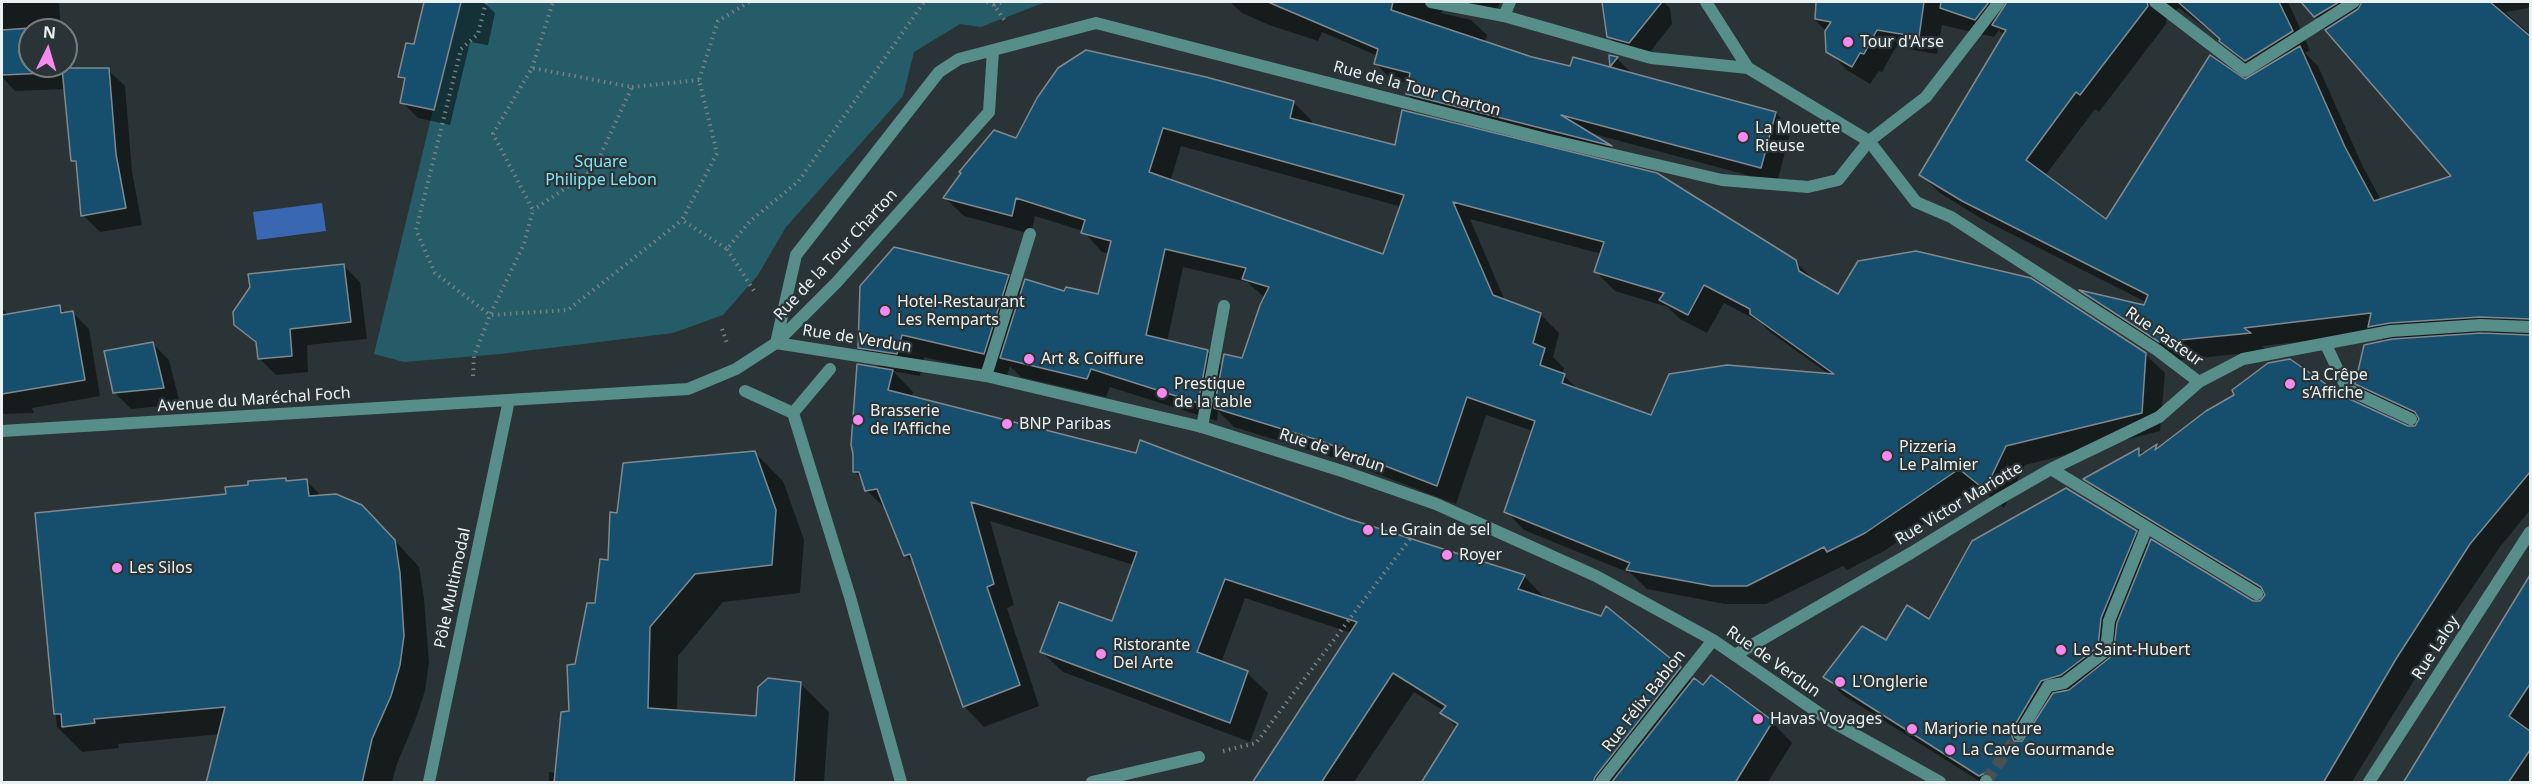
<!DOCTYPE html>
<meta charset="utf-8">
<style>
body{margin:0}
#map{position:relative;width:2532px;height:784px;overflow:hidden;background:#2a3436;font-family:"Noto Sans",sans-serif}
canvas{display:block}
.frame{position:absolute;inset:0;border:3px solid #eaf1f2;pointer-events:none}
.north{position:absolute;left:18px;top:18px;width:60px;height:60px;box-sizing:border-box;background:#2a3436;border:2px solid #778081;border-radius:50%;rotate:5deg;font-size:16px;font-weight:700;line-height:24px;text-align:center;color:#eaf1f2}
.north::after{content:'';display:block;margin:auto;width:21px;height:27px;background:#f689ed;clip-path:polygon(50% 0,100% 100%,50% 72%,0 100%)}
</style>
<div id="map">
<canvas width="2532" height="784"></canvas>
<div class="frame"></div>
<div class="north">N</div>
</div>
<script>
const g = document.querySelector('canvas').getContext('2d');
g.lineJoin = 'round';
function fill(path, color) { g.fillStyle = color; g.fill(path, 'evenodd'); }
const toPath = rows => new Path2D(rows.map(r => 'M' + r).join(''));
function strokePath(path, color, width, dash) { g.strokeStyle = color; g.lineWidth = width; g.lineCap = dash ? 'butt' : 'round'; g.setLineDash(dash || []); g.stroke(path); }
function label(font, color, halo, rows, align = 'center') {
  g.font = font + ' "Noto Sans",sans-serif'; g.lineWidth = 4.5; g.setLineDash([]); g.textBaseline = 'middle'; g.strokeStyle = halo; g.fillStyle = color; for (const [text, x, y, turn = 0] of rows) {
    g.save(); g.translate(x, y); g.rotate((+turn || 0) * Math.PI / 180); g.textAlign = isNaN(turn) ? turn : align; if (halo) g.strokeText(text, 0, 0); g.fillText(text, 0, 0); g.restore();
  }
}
const green = toPath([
 [459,2,1064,2,1043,3,981,27,960,24,914,52,903,96,786,227,758,275,723,315,673,333,500,354,404,362,374,354]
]);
const water = toPath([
 [322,203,326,231,257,240,253,212]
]);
const shadow = toPath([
 [2,2,59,2,61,30,30,30,30,66,62,66,63,70,108,70,125,86,132,172,142,225,100,232,83,215,78,166,73,161,66,89,15,91,2,77],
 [425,2,483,2,495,13,488,45,470,42,450,125,418,118,402,102,406,82,400,76,415,46],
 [1230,2,1500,2,1494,18,1445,9,1441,13,1471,20,1487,35,1484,44,1531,58,1571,68,1612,69,1611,57,1617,59,1634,75,1776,113,1791,129,1777,183,1590,133,1611,147,1624,160,1423,110,1407,94,1410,84,1391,79,1375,63,1378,56,1322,32,1318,41,1269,25,1242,13],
 [1604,2,1663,2,1670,8,1672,24,1645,58,1624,52,1608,36],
 [1865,2,2288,2,2310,50,2305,53,2318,66,2363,167,2381,200,2454,177,2303,2,2530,2,2530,8,2505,12,2530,34,2530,510,2500,547,2452,618,2352,782,1981,782,1843,695,1825,677,1930,621,2136,532,2150,546,2252,603,2261,603,2266,596,2103,497,2085,479,2139,450,2144,454,2156,446,2159,449,2343,398,2412,429,2419,422,2375,402,2356,383,2385,342,2376,333,2262,346,2267,351,2179,360,2099,308,2084,293,2145,307,2146,302,1982,219,1940,193,1921,175,2004,36,1999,30,1994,37,1942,25,1937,54,1896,47,1882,72,1879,71,1870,84,1847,70,1828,51,1827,32,1814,19],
 [2179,8,2218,37,2240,59,2258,73,2245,81,2107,222,2045,176,2095,109,2099,112,2166,24,2167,15],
 [1293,102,1312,121,1311,125,1795,261,1814,280,1838,296,2145,354,2165,373,2160,431,2025,465,2004,508,1979,487,1884,551,1847,570,1843,566,1766,604,1725,604,1647,589,1632,574,1524,530,1506,511,1533,431,1486,415,1456,504,1341,460,1234,427,1218,411,1217,421,1110,387,1106,397,1021,377,1010,366,1007,376,924,357,920,376,893,371,913,392,912,397,1345,519,1524,576,1544,597,1543,599,1601,618,1606,609,1693,681,1772,722,1792,743,1768,782,1422,782,1458,728,1442,713,1444,711,1414,692,1354,782,1254,782,1352,633,1245,598,1221,663,1247,673,1268,693,1250,742,1063,672,1042,652,1113,623,1134,565,990,521,1014,605,1007,608,1039,706,984,727,964,706,915,565,905,555,888,511,866,490,863,480,854,471,882,370,859,347,1008,276,1023,291,1100,296,1110,254,1102,252,1083,231,1035,216,1031,234,964,216,945,198,1016,140],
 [1181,146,1402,207,1384,256,1170,182],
 [1470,219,1602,254,1596,272,1615,291,1668,307,1680,319,1707,333,1724,303,1760,322,1770,332,1830,375,1652,417,1580,391,1562,374,1564,368,1553,357,1559,333,1540,314,1505,301],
 [1183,267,1247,282,1265,298,1243,360,1223,367,1207,351,1167,342],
 [343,265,360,282,367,339,307,345,308,372,276,375,259,358,258,345,236,324],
 [60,307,66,314,73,313,89,329,100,396,32,408,34,413,2,414,2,309,9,315],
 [152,343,169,360,180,404,131,409,114,392],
 [755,453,783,481,804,540,800,593,723,602,678,656,677,712,757,718,800,683,829,712,824,782,549,782,549,772,556,773,570,712,576,666,610,562,619,515],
 [285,479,288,483,307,481,322,497,387,532,419,567,424,599,429,662,425,691,415,721,397,764,392,782,207,782,220,734,118,744,119,748,82,752,57,727,37,514,228,495],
 [2530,578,2530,782,2406,782,2449,713]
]);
const building = toPath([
 [424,2,461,2,434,110,400,103,405,78,398,77,406,43,414,44,424,2],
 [1268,2,1393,2,1391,10,1532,57,1570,66,1573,57,1610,67,1609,55,1618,57,1610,67,1776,112,1761,168,1561,115,1612,146,1406,94,1410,73,1374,64,1378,49,1268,2],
 [1602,2,1662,2,1629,43,1607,37,1602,2],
 [1816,2,1924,2,1919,37,1877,30,1864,54,1860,53,1852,67,1826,52,1825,31,1831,22,1815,19,1816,2],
 [1941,2,1989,2,1975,20,1940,8,1941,2],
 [2007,2,2147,2,2148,6,2080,95,2076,92,2026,160,2106,219,2210,55,2245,79,2300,46,2345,147,2374,201,2451,176,2325,30,2358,9,2362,2,2490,2,2530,36,2530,319,2480,317,2390,323,2368,327,2371,313,2244,328,2251,333,2159,342,2079,290,2144,305,2148,295,1962,201,1919,175,2006,30,1992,25,2007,2],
 [2178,2,2279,2,2293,31,2245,61,2219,41,2220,39,2178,2],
 [2301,2,2339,2,2314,17,2301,2],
 [45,27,45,30,30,30,30,66,47,66,47,73,2,75,2,30,45,27],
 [1086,50,1206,77,1294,101,1290,118,1395,145,1402,110,1657,173,1796,260,1799,271,1838,294,1858,261,1916,251,2031,278,2146,353,2142,413,2006,446,1985,490,1959,469,1865,533,1827,552,1824,547,1747,586,1712,586,1626,570,1630,563,1504,512,1535,421,1467,397,1437,486,1321,441,1214,408,1224,354,1242,358,1260,305,1269,287,1242,279,1246,268,1165,249,1146,335,1208,350,1198,403,1091,369,1087,379,1000,358,1025,279,1064,291,1066,287,1098,294,1111,241,1081,233,1085,220,1016,198,1012,216,943,198,961,173,959,172,994,130,1016,138,1037,98,1058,68,1086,50],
 [1163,128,1404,195,1383,254,1149,172,1163,128],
 [1453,202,1604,242,1594,272,1664,293,1659,300,1688,315,1704,285,1750,309,1750,314,1834,374,1727,365,1669,374,1651,415,1562,383,1565,374,1540,365,1545,348,1533,343,1541,313,1493,295,1453,202],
 [62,68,109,68,116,154,126,208,81,216,76,161,71,161,62,68],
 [894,247,1009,275,984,354,902,335,897,354,858,348,860,286,894,247],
 [344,264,351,322,290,329,292,356,258,359,256,342,234,325,233,312,250,287,248,274,344,264],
 [60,305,61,313,73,311,85,380,2,394,2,315,60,305],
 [2481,333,2530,335,2530,472,2470,544,2396,659,2323,783,1994,783,1991,774,1985,773,1979,776,1823,677,1862,626,1886,640,1907,605,1929,619,1972,541,2066,488,2137,531,2101,618,2098,647,2061,675,2041,681,2012,730,2011,734,2014,741,2022,741,2053,693,2069,690,2113,655,2117,623,2151,539,2253,601,2260,601,2265,595,2261,587,2083,479,2139,448,2139,456,2157,444,2155,450,2206,411,2234,395,2232,390,2268,363,2290,359,2343,396,2408,426,2415,426,2419,419,2415,412,2355,384,2364,345,2392,339,2481,333],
 [153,342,164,388,113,393,104,351,153,342],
 [857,364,893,370,888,390,1136,453,1140,440,1346,518,1525,575,1518,589,1601,616,1606,606,1681,667,1595,777,1593,783,1421,783,1458,724,1440,713,1446,706,1393,673,1321,783,1252,783,1357,622,1225,579,1197,652,1248,671,1230,723,1040,652,1059,602,1112,621,1137,552,971,502,994,584,987,587,1020,685,963,707,910,554,904,556,877,489,865,491,859,472,853,472,853,454,851,445,857,364],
 [755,451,776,510,772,565,695,574,650,627,648,708,756,716,758,687,768,678,801,682,794,783,554,783,561,712,569,711,567,665,575,664,587,603,595,603,600,559,608,560,610,512,617,513,623,463,755,451],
 [286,478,286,481,307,479,309,496,336,494,362,505,395,540,400,573,404,636,400,665,391,696,372,739,362,783,206,783,225,707,94,719,95,723,62,727,61,714,54,714,35,513,226,494,225,487,248,485,248,481,286,478],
 [2530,575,2530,684,2509,716,2530,731,2530,750,2508,783,2403,783,2530,575],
 [1711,675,1773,721,1735,783,1611,783,1694,678,1703,685,1711,675]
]);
const streetTunnel = toPath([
 [1986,781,2019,734]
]);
const path = toPath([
 [486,2,478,34,461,49,416,230,435,273,490,315,524,244,533,210,493,134,532,68,632,87,594,169,533,210],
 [749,2,718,21,699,80,717,153,682,220,727,249,750,221,798,182,924,2],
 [987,2,994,5,1005,21],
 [994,5,1003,2],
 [532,68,553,2],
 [632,87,699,80],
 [727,249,754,291],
 [722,329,727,343],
 [473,376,474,356,490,315,568,310,682,220],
 [1223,751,1256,743,1419,527]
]);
const lane = toPath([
 [1504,16,1510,2],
 [986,376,1030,234],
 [1202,427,1224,306]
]);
const street = toPath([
 [1431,2,1504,16,1651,58,1748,68,1869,141,1916,202,1951,217,2157,350,2199,382,2243,359,2391,331,2481,325,2530,327],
 [1706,2,1748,68],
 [2155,2,2245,71,2354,2],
 [776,343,796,255,939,72,959,59,1096,23,1546,139,1722,180,1808,187,1838,180,1869,141,1926,97,1999,2],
 [776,343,986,376,1202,427,1345,472,1436,504,1596,576,1713,640,1829,720,1940,782],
 [2326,345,2347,389,2411,419],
 [745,391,793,413,850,597,901,782],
 [793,413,830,369],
 [2,431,688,389,736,369,776,343,837,282,989,112,993,50],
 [2051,469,2257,594],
 [1735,655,1911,553,1997,500,2051,469,2159,417,2199,382],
 [2019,734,2048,686,2064,683,2106,651,2109,621,2147,527],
 [429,782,509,400],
 [1092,782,1199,757],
 [1601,782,1713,640],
 [1986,782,1986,781],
 [2369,782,2530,532]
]);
const markers = [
 [1848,42,6,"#f689ed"],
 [1743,137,6,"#f689ed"],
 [885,311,6,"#f689ed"],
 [1029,359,6,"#f689ed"],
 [2290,384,6,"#f689ed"],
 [1162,393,6,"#f689ed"],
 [858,420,6,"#f689ed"],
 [1007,424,6,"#f689ed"],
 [1887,456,6,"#f689ed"],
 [1368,530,6,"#f689ed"],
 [1447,555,6,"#f689ed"],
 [117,568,6,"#f689ed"],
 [2061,650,6,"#f689ed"],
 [1101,654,6,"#f689ed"],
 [1840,682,6,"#f689ed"],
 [1758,719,6,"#f689ed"],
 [1912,729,6,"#f689ed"],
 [1950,750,6,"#f689ed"]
];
const poiNames = [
 ["Tour d'Arse",1860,42],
 ["La Mouette",1755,128],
 ["Rieuse",1755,146],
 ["Hotel-Restaurant",897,302],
 ["Les Remparts",897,320],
 ["Art & Coiffure",1041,359],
 ["La Crêpe",2302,375],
 ["s’Affiche",2302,393],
 ["Prestique",1174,384],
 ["de la table",1174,402],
 ["Brasserie",870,411],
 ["de l’Affiche",870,429],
 ["BNP Paribas",1019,424],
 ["Pizzeria",1899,447],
 ["Le Palmier",1899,465],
 ["Le Grain de sel",1380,530],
 ["Royer",1459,555],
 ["Les Silos",129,568],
 ["Ristorante",1113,645],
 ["Del Arte",1113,663],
 ["Le Saint-Hubert",2073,650],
 ["L'Onglerie",1852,682],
 ["Havas Voyages",1770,719],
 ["Marjorie nature",1924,729],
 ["La Cave Gourmande",1962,750]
];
const streetNames = [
 ["Rue de la Tour Charton",1417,89,15],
 ["Rue de la Tour Charton",836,255,-47],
 ["Rue Pasteur",2164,337,35],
 ["Rue de Verdun",857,339,9],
 ["Avenue du Maréchal Foch",254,400,-4],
 ["Rue de Verdun",1332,451,18],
 ["Rue Victor Mariotte",1959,504,-31],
 ["Pôle Multimodal",453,588,-78],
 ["Rue Laloy",2436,648,-57],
 ["Rue de Verdun",1773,662,35],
 ["Rue Félix Bablon",1644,701,-52]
];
const parkNames = [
 ["Square",601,162],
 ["Philippe Lebon",601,180]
];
fill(green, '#265c68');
fill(water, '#3a67b1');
fill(shadow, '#0007');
fill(building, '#154f6d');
strokePath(building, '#7f898f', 1.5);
strokePath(streetTunnel, '#475052', 12, [12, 6]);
strokePath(path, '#788182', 4, [1.5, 4.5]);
strokePath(lane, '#588e8a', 12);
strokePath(street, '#588e8a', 12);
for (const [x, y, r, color] of markers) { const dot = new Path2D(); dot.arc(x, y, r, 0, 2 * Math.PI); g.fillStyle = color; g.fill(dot); strokePath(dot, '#2a3436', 2); }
label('16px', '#eaf1f2', '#2a3436', poiNames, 'left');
label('16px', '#eaf1f2', '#2a3436', streetNames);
label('16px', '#85e4f9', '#2a3436', parkNames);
</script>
